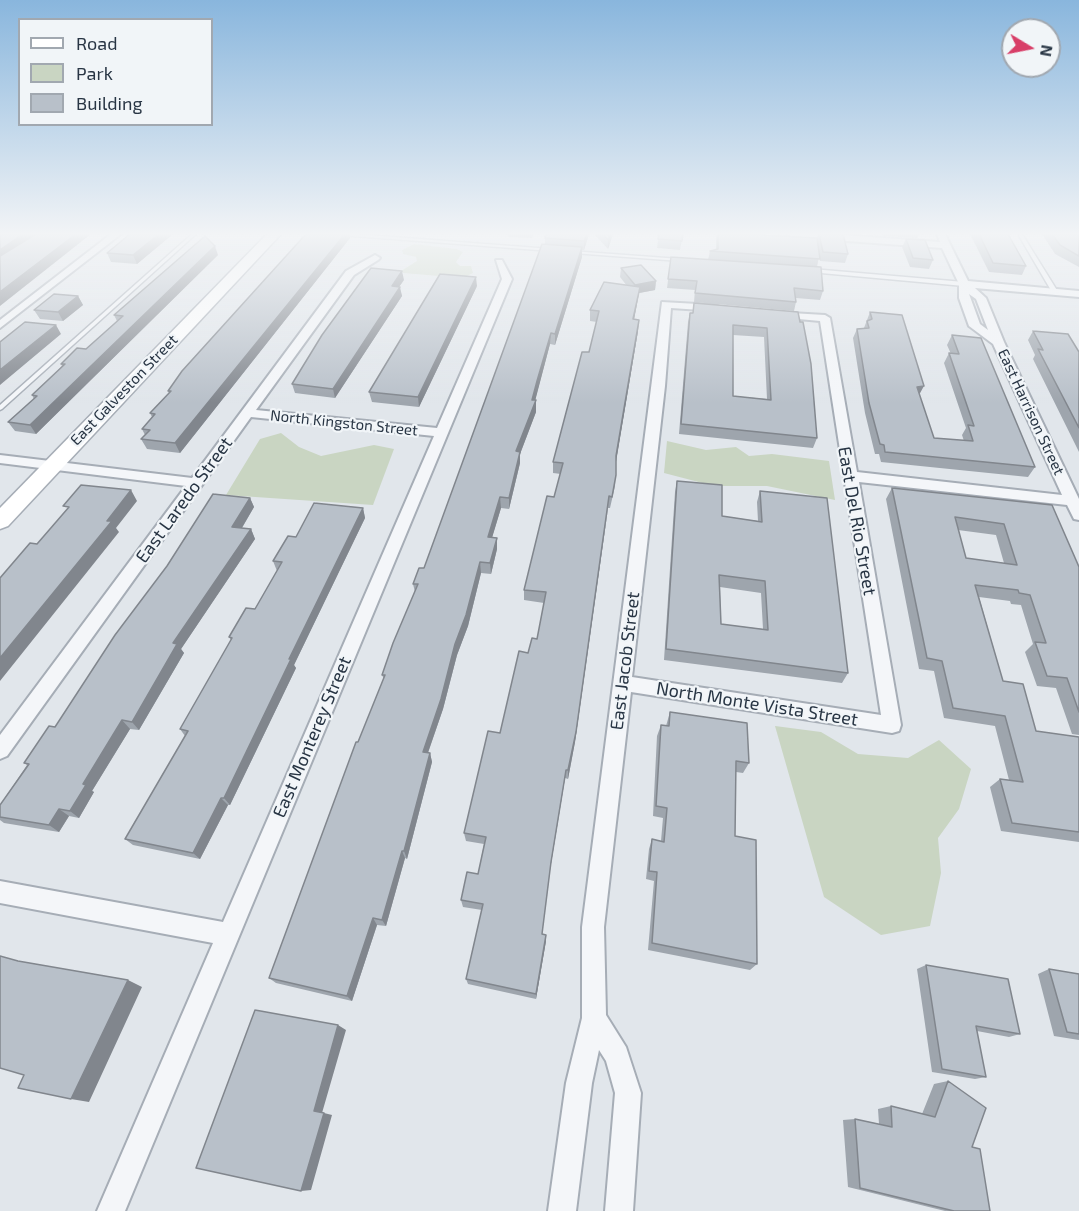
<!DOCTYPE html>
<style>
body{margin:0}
#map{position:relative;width:1079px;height:1211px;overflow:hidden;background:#e1e6eb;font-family:"Exo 2",sans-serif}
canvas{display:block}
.legend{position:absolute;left:18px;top:18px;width:195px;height:108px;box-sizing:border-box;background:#f1f5f8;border:2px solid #a1a8b0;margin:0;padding:8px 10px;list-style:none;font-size:18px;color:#283544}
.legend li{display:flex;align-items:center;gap:12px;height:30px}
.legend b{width:30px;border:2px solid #a1a8b0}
.north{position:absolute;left:1001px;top:18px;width:60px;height:60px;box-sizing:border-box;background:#f1f5f8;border:2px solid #a1a8b0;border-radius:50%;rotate:100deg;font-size:16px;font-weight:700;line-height:24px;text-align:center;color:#283544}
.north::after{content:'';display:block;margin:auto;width:21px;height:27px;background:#d83e68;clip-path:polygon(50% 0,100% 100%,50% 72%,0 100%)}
</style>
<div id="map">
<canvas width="1079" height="1211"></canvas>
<ul class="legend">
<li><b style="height:8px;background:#fff"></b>Road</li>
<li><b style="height:16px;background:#c9d5c2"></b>Park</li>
<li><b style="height:16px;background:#b8c0c9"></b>Building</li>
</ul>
<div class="north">N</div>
</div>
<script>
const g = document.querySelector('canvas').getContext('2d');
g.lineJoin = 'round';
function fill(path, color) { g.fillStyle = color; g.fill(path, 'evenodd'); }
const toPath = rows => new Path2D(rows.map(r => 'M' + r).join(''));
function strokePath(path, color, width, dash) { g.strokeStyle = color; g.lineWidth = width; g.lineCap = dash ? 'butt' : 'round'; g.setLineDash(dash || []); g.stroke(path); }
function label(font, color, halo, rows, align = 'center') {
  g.font = font + ' "Exo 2",sans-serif'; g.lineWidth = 4.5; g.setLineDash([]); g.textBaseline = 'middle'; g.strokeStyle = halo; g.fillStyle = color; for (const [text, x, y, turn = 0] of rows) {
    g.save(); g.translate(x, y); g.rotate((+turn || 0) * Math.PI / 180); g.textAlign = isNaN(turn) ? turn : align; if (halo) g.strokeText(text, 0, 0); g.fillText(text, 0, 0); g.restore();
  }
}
const green = toPath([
 [414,244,457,249,463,252,456,262,460,266,471,266,473,273,463,278,403,273,401,271,417,261,416,257,403,254,402,250],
 [281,433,299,447,321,456,374,445,394,449,373,505,226,495,260,439],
 [667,441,706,450,736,447,749,456,772,454,829,461,835,500,767,486,714,486,664,473],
 [775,726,821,732,858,754,908,758,939,740,971,769,959,809,938,838,941,873,930,926,881,935,824,897]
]);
const lane = toPath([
 [192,234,196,234,2,409,0,410,0,405,192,234],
 [337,234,354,234,551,249,553,250,551,251,339,235,337,234],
 [1018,234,1022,234,1058,292,1057,293,1052,292,1018,234],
 [571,251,680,259,682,260,680,261,573,253,571,253,571,251],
 [812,269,964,282,967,284,964,286,810,272,810,270,812,269]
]);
const street = toPath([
 [111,234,121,234,0,328,0,320,111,234],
 [787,234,828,234,940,242,937,234,945,234,968,281,1079,291,1079,297,975,288,986,298,1004,342,1079,499,1079,520,1074,519,1067,505,859,482,901,725,899,731,892,733,631,692,604,927,606,1015,626,1047,641,1093,633,1211,605,1211,615,1093,606,1061,599,1050,592,1083,576,1211,548,1211,566,1083,582,1018,582,927,662,302,716,305,721,308,716,311,671,308,665,386,632,677,881,715,820,321,777,317,772,314,773,312,825,315,830,318,857,472,1062,495,993,344,969,326,959,298,959,284,942,248,792,237,787,234],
 [969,294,976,299,988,330,980,324,969,294],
 [375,255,380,258,378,260,354,275,256,410,437,428,502,279,496,260,502,260,512,279,125,1211,97,1211,213,943,0,903,0,881,223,922,434,436,251,417,7,756,0,759,0,735,186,486,0,463,0,455,192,478,346,271,375,255]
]);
const secondary = toPath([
 [267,234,281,234,8,526,0,529,0,508,267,234]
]);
const wall = toPath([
 [130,234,173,234,137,264,111,262,107,253],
 [508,234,534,234,532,238,509,237],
 [546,234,589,234,584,250,582,250,582,257,555,345,550,344,535,400,536,400,536,412,520,454,520,463,509,509,501,508,492,537,497,538,497,549,491,574,481,573,468,626,457,655,443,709,428,753,430,753,432,762,407,859,405,858,386,926,377,925,352,1001,276,983,269,978,358,742,384,679,382,675,415,592,413,584,424,568,545,244,545,238],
 [594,234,613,234,608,249],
 [659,234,683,234,680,250,657,248],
 [717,234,764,234,765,235,817,238,818,234,843,234,848,254,845,263,820,261,819,257,817,267,823,291,820,300,796,298,796,302,794,311,694,302,695,290,667,288,671,257,708,260,710,251,716,250,716,240],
 [882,234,919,234,917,238,883,236],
 [970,234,1008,234,1026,266,1022,275,989,272],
 [1042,234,1079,234,1079,267,1055,254],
 [350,238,180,453,147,449,141,439,145,435,142,429,152,417,150,413,169,393,168,391],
 [906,239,933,260,929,269,910,267,902,247],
 [218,255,36,434,15,431,8,422,34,399,32,395,62,366,61,364,86,349,117,321,114,315],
 [621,268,656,281,655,290,639,293,634,320,638,331,616,461,615,486,610,508,608,508,575,742,568,779,565,778,550,870,542,934,546,935,546,941,536,999,468,984,466,979,482,910,463,907,461,900,478,874,484,844,466,841,464,833,500,733,528,653,537,639,544,603,524,600,524,590,554,497,561,474,553,473,553,462,589,352,597,322,590,321,590,310,627,286,620,277],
 [404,280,399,287,402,296,335,398,295,393,292,384],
 [477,286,419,407,372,402,369,392],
 [78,296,83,305,63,321,40,319,34,310],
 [694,303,798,312,817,438,813,448,679,434,688,322,690,313,693,313],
 [733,335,764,337,767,399,733,396],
 [870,312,919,394,934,438,964,441,962,435,966,428,944,363,949,353,951,354,947,345,952,335,1035,467,1028,477,881,462,879,454,875,454,865,413,853,338,857,329,864,328],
 [1033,331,1079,352,1079,452,1033,359,1035,355,1028,340],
 [677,481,722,516,758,521,757,502,760,491,848,673,842,683,664,660,675,492],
 [720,587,761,593,763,629,721,624],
 [892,488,1052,505,1079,567,1079,735,1072,734,1056,688,1037,686,1025,652,1033,644,1021,605,1011,604,1010,601,979,597,1003,681,1036,731,1079,737,1079,842,1001,831,990,787,1000,779,1009,780,995,726,944,718,934,671,919,669,886,499],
 [958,530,996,535,1004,563,966,558],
 [250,498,254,507,242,528,251,529,255,539,181,649,184,653,139,730,130,729,92,791,94,792,79,818,69,816,59,832,4,823,0,820,0,805,27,765,24,763],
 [363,508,365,518,294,665,296,668,230,805,228,805,200,859,133,845,125,839,185,736,180,729,231,640,229,637,255,609,277,571,273,561,296,537],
 [670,712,749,763,743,773,736,772,735,836,757,964,750,970,648,950,654,881,646,879,649,849,652,839,661,841,663,818,653,816,657,736,661,725,666,726],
 [926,965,1020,1034,1009,1037,977,1031,986,1077,975,1079,932,1072,917,969],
 [1049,969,1079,974,1079,1040,1054,1036,1038,974],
 [948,1081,972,1147,990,1211,945,1211,848,1187,843,1120,855,1119,879,1124,878,1109,891,1106,922,1114,934,1084]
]);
const shadedWall = toPath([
 [23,234,40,234,0,262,0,250],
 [76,234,91,234,0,306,0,292],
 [159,234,173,234,137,264,133,255],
 [345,234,349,234,350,238,180,453,175,443],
 [587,234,589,234,584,250,584,241],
 [610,234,613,234,608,249,608,240],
 [215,246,218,255,36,434,30,425],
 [582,247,582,257,555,345,555,334],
 [402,271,404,280,393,295,392,286],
 [476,277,477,286,419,407,418,397],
 [656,281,655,290,639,293,632,330,635,285],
 [400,287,402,296,335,398,333,389],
 [78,296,83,305,63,321,58,312],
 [639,320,638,331,615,468,616,456],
 [56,325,61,334,0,385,0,370],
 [551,333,550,344,533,409,536,400,536,412,520,454,520,463,509,509,509,498,516,451],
 [924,386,919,395,917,387],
 [131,490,137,501,116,528,119,532,0,681,0,658],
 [500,497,501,508,489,548,488,537],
 [250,498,254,507,237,536,232,527],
 [363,508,365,518,294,665,296,668,230,805,224,798,289,659],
 [608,508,575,742,568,779,568,770],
 [251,529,255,539,181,649,184,653,139,730,132,722,173,643],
 [497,538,497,549,491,574,490,563],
 [480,562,481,573,468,626,457,655,443,709,425,761,423,752],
 [122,720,130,729,92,791,94,792,79,818,70,811,83,784],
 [430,753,432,762,407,859,404,851],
 [566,770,565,778,550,870,542,940,551,862],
 [221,798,228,805,200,859,193,853],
 [59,809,69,816,59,832,49,825],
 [402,851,405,858,386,926,382,920],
 [373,918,377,925,352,1001,347,996],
 [546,935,546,941,536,999,536,994],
 [128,980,142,987,89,1102,71,1099],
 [338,1025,346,1030,322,1113,314,1111],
 [324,1113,332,1115,311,1190,301,1191]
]);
const building = toPath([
 [0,234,23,234,0,250,0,234],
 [36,234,76,234,0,292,0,256,36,234],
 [130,234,159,234,133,255,107,253,130,234],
 [306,234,345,234,175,443,141,439,150,430,142,429,155,414,150,413,171,391,168,391,182,371,306,234],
 [546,234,587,234,584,241,545,238,546,234],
 [603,234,610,234,608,240,603,234],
 [659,234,683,234,682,241,658,239,659,234],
 [718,234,764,234,765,235,817,238,820,259,710,251,718,249,718,234],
 [819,234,843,234,848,254,823,252,819,234],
 [979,234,1008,234,1026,266,993,263,979,234],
 [1052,234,1079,234,1079,256,1060,245,1052,234],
 [205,236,215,246,30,425,8,422,37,396,32,395,65,364,61,364,77,348,86,349,123,316,114,315,205,236],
 [906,239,925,240,933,260,913,258,906,239],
 [542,244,582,247,555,334,551,333,537,381,532,400,536,400,516,451,520,452,509,498,500,497,488,537,497,538,490,563,480,562,466,615,455,644,441,699,423,752,430,753,404,851,402,851,382,920,373,918,347,996,269,978,356,742,358,742,385,675,382,675,393,643,418,584,413,584,419,568,424,568,542,244],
 [671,257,821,267,823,291,794,288,796,302,695,293,697,281,668,279,671,257],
 [641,265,656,281,635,285,621,268,641,265],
 [371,268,402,271,392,286,400,287,333,389,292,384,322,335,371,268],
 [440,274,476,277,418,397,369,392,440,274],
 [604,282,640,287,633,319,639,320,616,456,616,475,612,497,609,496,576,732,568,770,566,770,551,862,542,934,546,935,536,994,466,979,483,904,461,900,467,872,478,874,486,837,464,833,488,731,500,733,519,651,528,653,532,638,537,639,546,592,524,590,547,496,554,497,563,463,553,462,582,352,589,352,599,311,590,310,604,282],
 [54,294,78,296,58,312,34,310,54,294],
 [694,303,798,312,800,322,803,322,811,364,817,438,681,424,690,313,693,313,694,303],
 [733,325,767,328,771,400,733,396,733,325],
 [870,312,902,315,924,386,917,387,934,438,973,441,968,425,974,426,949,353,959,354,952,335,981,338,1035,467,885,452,884,445,880,444,869,403,857,329,869,328,867,321,872,319,870,312],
 [25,322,56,325,0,370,0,342,25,322],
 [1033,331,1068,334,1079,352,1079,428,1038,349,1043,350,1033,331],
 [677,481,722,485,722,516,762,522,760,491,827,498,848,673,666,649,677,481],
 [719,575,765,581,768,630,721,624,719,575],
 [81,485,131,490,107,521,112,521,0,658,0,578,30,543,37,544,69,507,63,506,81,485],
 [892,488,1052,505,1079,567,1079,712,1067,678,1047,676,1035,642,1046,643,1030,595,1019,593,1018,590,975,585,1003,681,1023,684,1036,731,1079,737,1079,832,1012,823,1000,779,1023,782,1005,716,953,708,942,661,927,658,892,488],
 [955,517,1004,524,1017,565,966,558,955,517],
 [213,494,250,498,232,527,251,529,173,643,177,644,132,722,122,720,83,784,86,785,70,811,59,809,49,825,0,817,0,805,29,764,24,763,49,726,55,727,115,635,167,566,213,494],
 [314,503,363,508,289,659,291,659,224,798,221,798,193,853,125,839,188,731,180,729,232,638,229,637,246,608,255,609,282,562,273,561,288,536,296,537,314,503],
 [670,712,747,723,749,763,736,761,735,836,756,840,757,964,652,943,657,872,649,871,652,839,664,842,667,808,656,806,661,725,669,726,670,712],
 [0,956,18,961,128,980,71,1099,18,1088,24,1075,0,1068,0,956],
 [926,965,1008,979,1020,1034,976,1026,986,1077,942,1069,926,965],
 [1049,969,1079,974,1079,1034,1067,1032,1049,969],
 [255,1010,338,1025,314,1111,324,1113,301,1191,196,1168,255,1010],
 [948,1081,986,1108,972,1147,980,1149,990,1211,954,1211,860,1188,855,1119,892,1127,891,1106,935,1117,948,1081]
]);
const farStreetnames = [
 ["East Galveston Street",124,390,-46],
 ["East Harrison Street",1031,412,65],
 ["North Kingston Street",344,423,6]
];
const streetNames = [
 ["East Laredo Street",184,500,-54],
 ["East Del Rio Street",857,521,80],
 ["East Jacob Street",625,661,-83],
 ["North Monte Vista Street",757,704,9],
 ["East Monterey Street",312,737,-67]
];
fill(green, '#c9d5c2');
strokePath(lane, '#a6adb6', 3);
strokePath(street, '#a6adb6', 4);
strokePath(secondary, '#a6adb6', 3);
fill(lane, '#f4f6f9');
fill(street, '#f4f6f9');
fill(secondary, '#fff');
fill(wall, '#9ea5ad');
fill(shadedWall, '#81868d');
fill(building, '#b8c0c9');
strokePath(building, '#81868d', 1.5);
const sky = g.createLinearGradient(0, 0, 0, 403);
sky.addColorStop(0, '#89b6dd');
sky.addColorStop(0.58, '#f2f4f6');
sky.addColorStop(1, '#f2f4f600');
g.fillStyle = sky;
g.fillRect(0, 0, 1079, 403);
label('15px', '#283544', '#f1f5f8', farStreetnames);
label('18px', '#283544', '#f1f5f8', streetNames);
</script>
